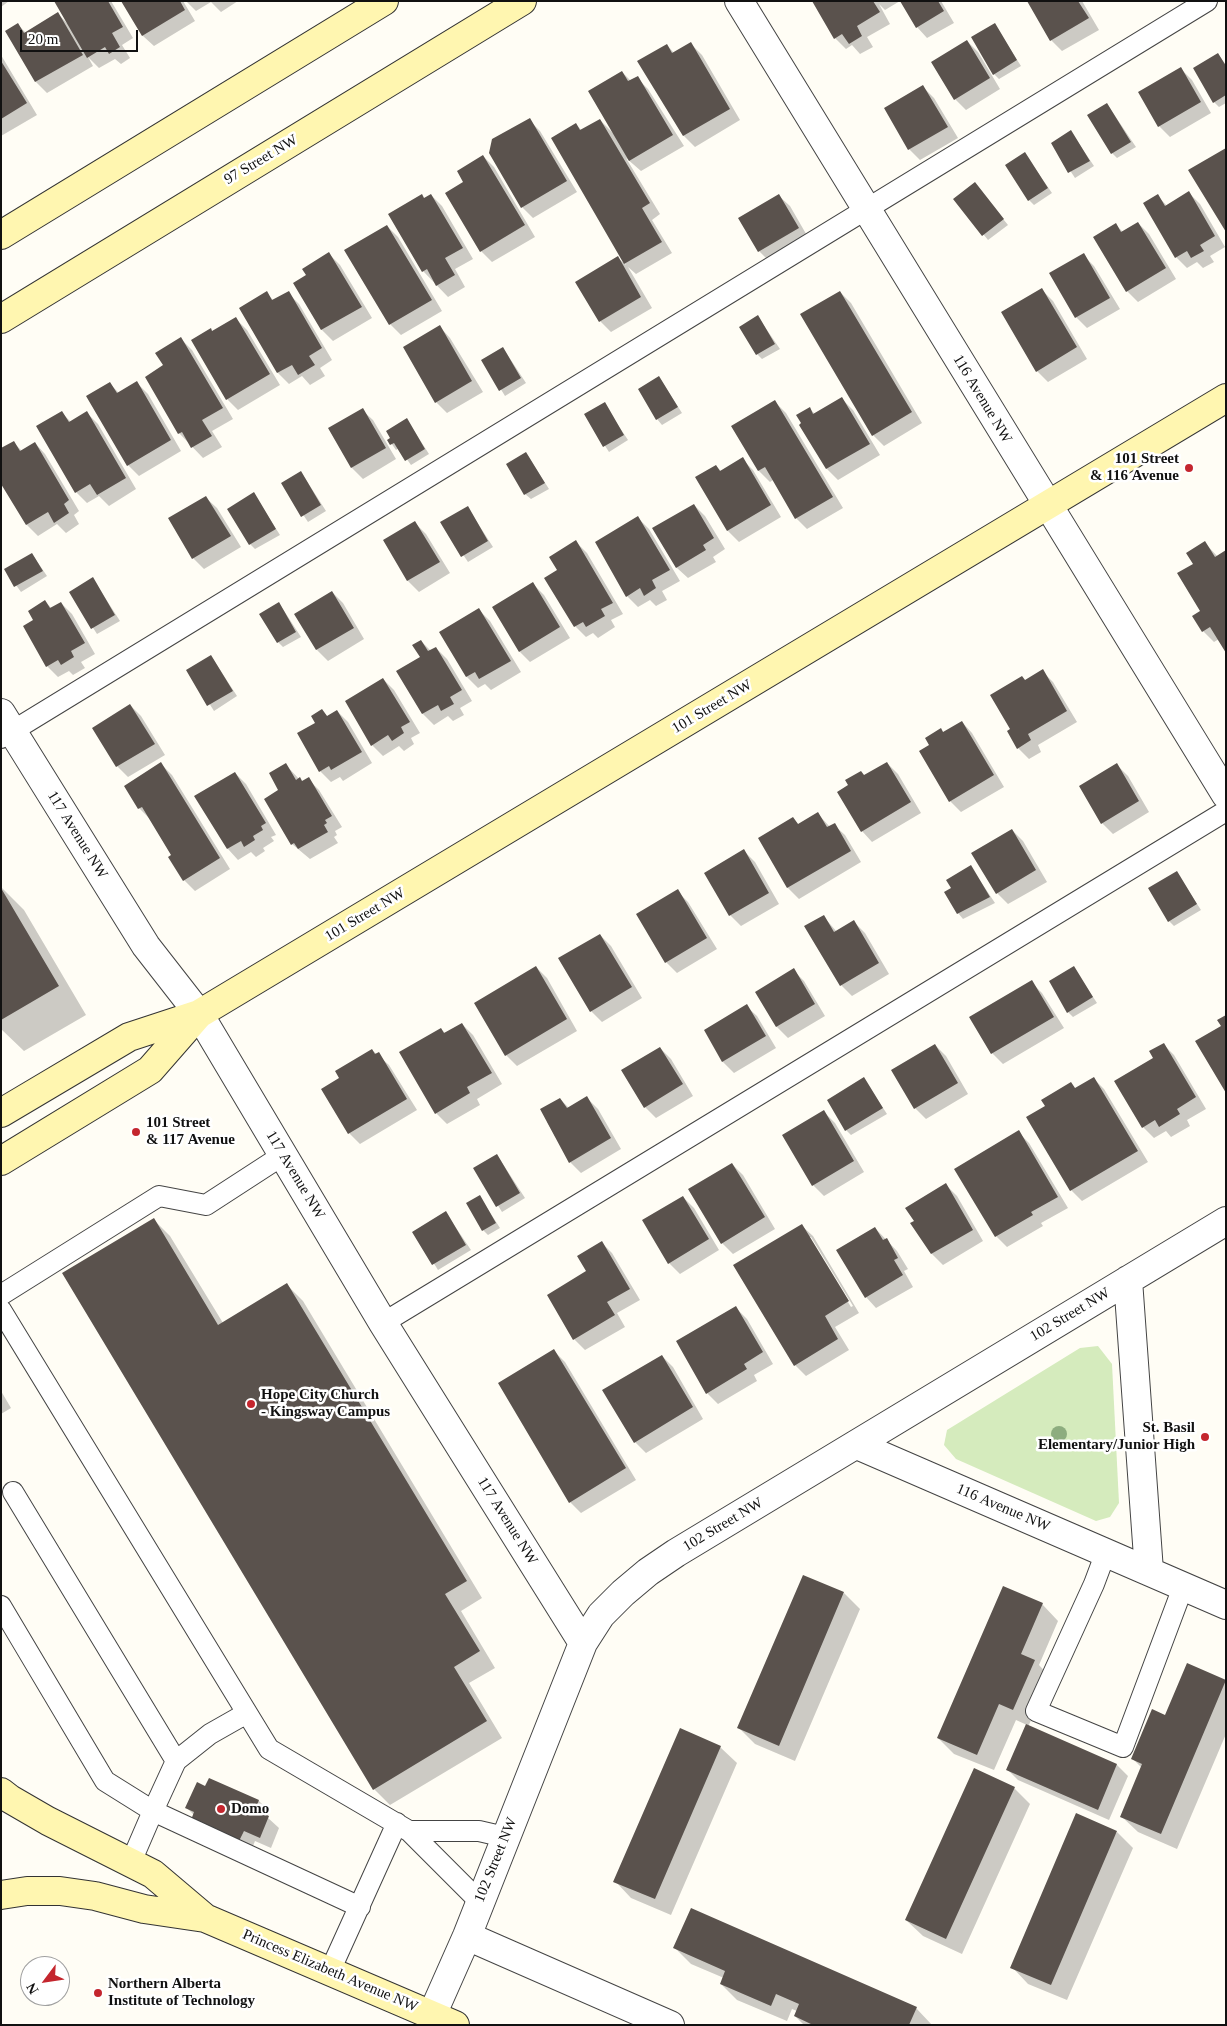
<!DOCTYPE html>
<style>
body{margin:0}
#map{position:relative;width:1227px;height:2026px;overflow:hidden;background:#fffdf5;font-family:"Times New Roman",serif}
canvas{display:block}
.frame{position:absolute;inset:0;border:2px solid #111;pointer-events:none}
.north{position:absolute;left:20px;top:1956px;width:50px;height:50px;box-sizing:border-box;background:#fff;border:1px solid #a0a0a0;border-radius:50%;rotate:239deg;font-size:14px;font-weight:700;line-height:20px;text-align:center;color:#111}
.north::after{content:'';display:block;margin:auto;width:18px;height:22px;background:#c4262e;clip-path:polygon(50% 0,100% 100%,50% 72%,0 100%)}
.scale{position:absolute;left:20px;top:30px;width:118px;height:22px;box-sizing:border-box;border:2px solid #111;border-top:0;padding-left:6px;font-size:15px;line-height:18px;white-space:nowrap;color:#111;-webkit-text-stroke:4px #fff;paint-order:stroke}
</style>
<div id="map">
<canvas width="1227" height="2026"></canvas>
<div class="frame"></div>
<div class="north">N</div>
<div class="scale">20 m</div>
</div>
<script>
const g = document.querySelector('canvas').getContext('2d');
g.lineJoin = 'round';
function fill(path, color) { g.fillStyle = color; g.fill(path, 'evenodd'); }
const toPath = rows => new Path2D(rows.map(r => 'M' + r).join(''));
function strokePath(path, color, width, dash) { g.strokeStyle = color; g.lineWidth = width; g.lineCap = dash ? 'butt' : 'round'; g.setLineDash(dash || []); g.stroke(path); }
function label(font, color, halo, rows, align = 'center') {
  g.font = font + ' "Times New Roman",serif'; g.lineWidth = 5; g.setLineDash([]); g.textBaseline = 'middle'; g.strokeStyle = halo; g.fillStyle = color; for (const [text, x, y, turn = 0] of rows) {
    g.save(); g.translate(x, y); g.rotate((+turn || 0) * Math.PI / 180); g.textAlign = isNaN(turn) ? turn : align; if (halo) g.strokeText(text, 0, 0); g.fillText(text, 0, 0); g.restore();
  }
}
const green = toPath([
 [1098,1346,1112,1364,1119,1503,1110,1517,1096,1521,956,1459,944,1445,947,1430,1080,1348]
]);
const shadow = toPath([
 [1,1,9,1,1,7],
 [56,1,111,1,133,38,122,45,130,58,121,64,115,59,99,68,88,57,93,66,47,93,36,82,6,31,18,25,26,33,58,14,68,24],
 [122,1,183,1,195,21,154,46,143,36],
 [186,1,238,1,221,12,211,2,196,11],
 [813,1,900,1,885,10,879,4,890,24,867,37,873,47,860,54,852,45,846,49,835,38],
 [901,1,941,1,954,23,927,38,917,27],
 [1028,1,1082,1,1099,30,1062,51,1051,40],
 [995,25,1021,66,999,79,994,74],
 [967,41,978,52,1000,89,966,110,955,99],
 [691,44,702,55,740,120,695,147,684,136,639,62,667,45,674,53],
 [1218,54,1226,65,1226,103,1219,107,1214,102],
 [1,55,37,115,1,136],
 [1181,69,1192,80,1211,113,1170,137,1159,126],
 [622,72,631,81,637,78,648,89,684,146,641,171,626,158,660,214,652,220,672,253,636,274,628,267,652,308,611,332,600,321,618,258,626,265,552,138,576,124,582,131,600,120,614,134],
 [923,87,934,98,958,138,920,160,909,149,886,109],
 [1107,104,1136,147,1117,158,1112,153],
 [529,120,540,131,577,192,533,218,522,207],
 [1071,132,1094,166,1075,178,1052,143],
 [1025,154,1052,193,1034,205,1029,200],
 [483,156,494,167,535,237,492,262,481,251],
 [975,184,1008,225,988,240,955,199],
 [1189,193,1200,204,1225,247,1210,256,1214,262,1203,268,1197,262,1187,268,1176,257,1158,196,1167,206],
 [431,195,442,206,473,259,455,269,465,287,448,297,423,271,425,199],
 [779,196,790,206,809,239,770,262,759,251],
 [1138,223,1149,234,1176,279,1138,302,1127,291,1116,225,1123,232],
 [387,226,398,237,442,311,401,335,390,324],
 [329,254,340,265,372,318,333,341,322,330,295,284,308,276],
 [1083,255,1094,266,1120,309,1087,328,1076,317,1051,274],
 [1042,290,1053,301,1087,359,1048,382,1037,371],
 [840,292,851,303,922,423,884,446,873,435],
 [266,293,274,301,288,293,299,304,332,360,320,368,325,376,310,385,302,376,289,384,278,373,240,308],
 [758,317,780,349,762,359,757,354],
 [236,319,247,330,280,385,238,410,227,399,213,332],
 [440,327,450,338,483,392,447,413,436,402],
 [181,339,192,350,233,419,212,431,222,447,203,458,179,433,165,366],
 [503,348,526,383,505,396,483,360],
 [659,377,682,413,662,425,657,419],
 [137,383,148,394,181,451,139,476,128,465,110,384,119,393],
 [842,399,853,410,880,455,838,480,827,469,801,425,810,409,816,415],
 [775,402,786,413,843,508,807,529,796,518,773,480,770,482,759,471,733,427],
 [604,404,628,440,609,452,585,415],
 [362,410,373,420,396,459,363,479,352,468,329,429],
 [62,413,71,422,87,413,98,424,136,489,109,506,99,496,87,503,76,492],
 [407,420,429,454,411,465,399,448,396,450,389,440],
 [13,442,22,451,35,443,45,454,79,511,74,515,79,524,66,533,57,524,38,536,27,525],
 [526,453,549,489,531,499,525,494],
 [742,459,753,470,781,517,739,542,728,531,697,477,716,466,721,471],
 [301,472,326,511,308,522,282,483],
 [254,494,280,535,255,549,250,544],
 [206,498,217,508,241,547,204,569,193,558],
 [694,505,705,516,725,549,713,557,716,562,688,578,677,568],
 [468,508,493,547,468,562,442,523],
 [638,518,649,529,680,581,662,591,667,600,656,606,650,600,638,607,627,596],
 [415,523,426,534,450,573,419,592,408,581,384,541],
 [576,542,587,553,623,614,611,620,615,627,598,638,593,633,586,637,575,626,558,571],
 [1205,543,1218,557,1219,639,1214,642,1203,631],
 [32,554,47,576,21,592,5,570],
 [93,579,120,621,97,634,70,592],
 [533,584,544,595,570,638,530,662,520,652],
 [332,592,343,603,364,639,328,661,317,650,296,614],
 [45,601,52,609,61,603,72,614,95,654,81,662,85,668,73,675,69,671,58,677,47,666,35,620],
 [279,603,301,637,283,647,278,642],
 [479,610,490,621,521,672,491,690,485,684,478,688,467,677,440,632],
 [421,641,431,651,436,648,447,659,472,701,460,708,464,715,453,721,448,716,434,725,423,714,398,671,421,657],
 [211,656,237,696,214,711,188,670],
 [1042,671,1053,682,1077,722,1038,745,1041,752,1029,759,1018,748,1012,729,1026,681],
 [383,679,394,690,420,733,411,738,414,744,404,751,399,746,383,756,372,745],
 [130,705,141,716,165,755,128,777,117,766,94,728],
 [322,711,328,717,337,711,348,722,372,763,343,781,340,777,331,782,320,771,316,723],
 [962,722,972,733,1004,787,961,812,950,801,931,745,941,730,944,733],
 [887,763,898,774,921,813,872,842,862,831,865,776],
 [161,764,172,775,230,869,195,891,184,880,173,855,150,819,139,808,125,786],
 [286,765,299,779,303,782,308,779,319,790,342,827,335,831,337,835,334,837,338,843,310,859,292,844,280,790],
 [1117,765,1128,776,1149,812,1113,834,1102,823],
 [235,773,246,784,276,835,271,837,274,841,263,848,265,851,256,857,251,852,238,860,228,849],
 [818,814,830,827,834,825,845,835,861,862,799,899,788,888,760,839,793,819,799,825],
 [1012,830,1023,841,1047,882,1008,904,997,893,973,854],
 [744,851,755,862,779,904,741,926,730,915,706,873],
 [971,867,995,903,963,919,958,913,953,889],
 [1177,873,1201,910,1174,926,1169,921],
 [1,887,24,910,86,1015,24,1051,1,1029],
 [677,891,688,902,717,949,677,973,666,962],
 [823,916,837,932,854,922,865,933,889,974,852,996,841,985,806,926],
 [600,935,611,946,642,998,602,1022,591,1011],
 [536,967,547,978,577,1031,517,1066,506,1055],
 [1074,968,1097,1003,1073,1017,1068,1012],
 [793,970,804,981,825,1016,788,1038,777,1027,756,992],
 [1031,982,1042,993,1064,1028,1003,1064,992,1053],
 [746,1006,757,1016,776,1048,734,1073,723,1062,705,1030],
 [462,1024,473,1035,502,1084,477,1099,480,1105,447,1124,436,1113,400,1053,441,1029,446,1034],
 [1163,1044,1174,1055,1206,1109,1187,1120,1190,1126,1171,1137,1166,1131,1154,1138,1143,1127,1155,1058],
 [935,1045,946,1056,968,1094,926,1119,915,1108],
 [660,1048,671,1059,693,1096,656,1118,645,1107],
 [372,1050,389,1065,417,1110,360,1144,349,1133,341,1079],
 [1093,1078,1104,1089,1148,1162,1082,1201,1071,1190,1076,1089],
 [864,1079,887,1114,851,1135,846,1130],
 [587,1098,598,1109,621,1149,581,1173,570,1162,547,1122,560,1099,569,1108],
 [824,1112,835,1123,864,1172,824,1196,813,1185],
 [1018,1132,1029,1143,1068,1208,1041,1223,1043,1226,1007,1247,996,1236,956,1169],
 [497,1155,525,1198,502,1212,475,1168],
 [732,1164,743,1175,775,1229,733,1254,722,1243],
 [946,1185,957,1196,983,1241,943,1265,932,1254,912,1224],
 [480,1197,500,1228,488,1235,483,1230],
 [683,1197,694,1208,719,1250,680,1274,669,1263],
 [446,1213,471,1250,438,1270,414,1232],
 [154,1220,170,1236,223,1323,287,1285,303,1301,482,1598,461,1611,495,1668,469,1683,502,1738,390,1805,374,1789],
 [802,1226,813,1236,859,1313,835,1327,849,1350,806,1376,795,1365],
 [808,1237,811,1237,853,1306,851,1307],
 [875,1228,897,1251,908,1269,904,1271,913,1287,876,1308,866,1297],
 [601,1242,612,1253,640,1300,617,1313,625,1327,585,1350,574,1339,548,1295,588,1272],
 [736,1308,747,1319,773,1364,754,1375,757,1381,718,1404,707,1393],
 [554,1351,565,1362,636,1480,581,1513,570,1502],
 [662,1356,673,1367,703,1419,646,1453,635,1442],
 [1,1391,11,1408,1,1414],
 [844,1593,860,1609,795,1761,755,1744,739,1728],
 [1042,1604,1058,1621,1039,1665,1050,1677,1028,1727,1117,1765,1128,1776,1109,1820,1018,1780,1007,1769,1027,1725,1016,1720,994,1770,954,1754,938,1738],
 [1225,1681,1226,1734,1177,1849,1138,1832,1121,1816,1142,1768,1133,1759,1166,1716],
 [720,1747,737,1763,671,1915,631,1898,615,1881],
 [210,1779,259,1801,270,1812,267,1817,279,1828,271,1848,255,1841,251,1851,194,1815,187,1808,206,1787],
 [1014,1788,1030,1804,962,1954,923,1936,906,1920],
 [1117,1832,1133,1848,1067,2000,1028,1984,1012,1967],
 [675,1948,916,2008,932,2025,804,2025,795,2016,797,2011,792,2009,787,2021,737,2000,721,1984,724,1978,691,1964]
]);
const building = toPath([
 [54,1,108,1,123,27,112,33,120,47,109,54,105,47,87,58],
 [121,1,180,1,185,10,142,36],
 [812,1,873,1,880,12,857,26,862,36,849,44,842,34,834,39],
 [900,1,938,1,944,11,916,28],
 [1027,1,1078,1,1089,18,1050,41],
 [58,12,83,55,35,82,5,31,18,23,24,33],
 [995,23,1017,60,993,75,971,37],
 [967,40,990,78,954,100,931,62],
 [691,42,730,109,683,136,637,61,667,44,672,53],
 [1218,53,1226,66,1226,95,1213,103,1193,68],
 [1,61,27,103,1,119],
 [1181,67,1201,102,1158,127,1138,92],
 [622,71,628,81,638,76,673,135,629,161,588,91],
 [923,85,948,127,908,150,884,108],
 [1107,103,1131,142,1111,154,1087,115],
 [530,118,567,181,521,208,489,153,492,139],
 [600,119,650,203,642,208,662,242,624,264,551,138,576,123,580,130],
 [1071,130,1090,161,1068,173,1051,143],
 [1226,148,1226,232,1188,170],
 [1025,152,1048,188,1028,201,1005,165],
 [483,155,525,225,480,252,445,193,463,182,457,171],
 [975,182,1004,219,982,236,953,199],
 [1189,191,1215,236,1200,245,1204,251,1191,258,1187,251,1175,258,1143,203,1158,194,1165,206],
 [422,194,424,198,431,194,463,248,445,258,455,275,436,286,427,269,422,272,388,214],
 [779,194,799,228,758,252,738,218],
 [1138,222,1166,268,1126,292,1093,237,1116,223,1121,232],
 [387,225,432,300,389,325,344,250],
 [329,252,362,307,321,330,293,283,306,275,302,269],
 [1084,253,1110,298,1075,318,1049,273],
 [618,256,641,297,599,322,575,282],
 [1042,288,1077,347,1036,372,1001,312],
 [267,291,272,300,289,291,322,348,309,356,315,365,298,375,292,365,277,373,239,308],
 [840,291,912,412,872,436,800,314],
 [758,315,775,344,756,355,739,327],
 [236,317,270,374,226,400,191,340,211,328,212,331],
 [440,325,472,381,435,403,403,347],
 [181,337,223,408,202,420,212,436,191,448,182,432,178,434,145,377,163,365,155,353],
 [503,347,521,378,499,391,481,360],
 [659,376,678,407,656,420,638,389],
 [137,381,171,440,127,466,86,396,110,382,117,393],
 [842,397,870,444,826,469,799,425,801,423,796,415,810,407,813,414],
 [775,400,833,497,795,519,765,467,758,471,731,426],
 [605,402,624,435,603,447,584,414],
 [363,408,386,448,351,468,328,428],
 [62,411,69,422,87,411,126,478,97,495,90,484,75,493,36,426],
 [407,418,425,449,405,461,394,443,390,445,387,440,390,438,386,431],
 [14,441,20,451,35,442,69,500,64,504,69,513,54,523,48,512,26,525,1,484,1,448],
 [526,452,545,483,524,495,506,464],
 [743,457,771,505,727,531,695,477,716,465,720,471],
 [301,471,321,505,301,517,281,483],
 [254,492,276,529,249,545,227,509],
 [206,496,231,536,192,559,168,518],
 [694,504,714,538,703,545,706,550,676,568,652,528],
 [468,506,488,541,461,557,440,522],
 [638,516,670,570,652,580,656,588,644,596,640,588,626,597,595,542],
 [415,521,440,562,407,581,383,540],
 [576,540,613,603,601,609,605,616,586,627,583,622,574,627,544,578,557,570,549,557],
 [1205,541,1215,557,1226,550,1226,653,1210,627,1202,632,1192,616,1200,611,1177,573,1193,564,1186,553],
 [32,553,43,571,14,587,4,569],
 [93,577,115,615,91,629,69,592],
 [533,582,560,627,519,652,492,607],
 [332,591,354,628,316,650,294,614],
 [45,600,50,608,61,602,85,643,71,651,74,657,61,665,58,660,46,667,23,626,33,620,28,611],
 [279,602,296,632,277,643,259,614],
 [479,608,511,661,479,679,475,672,466,677,439,632],
 [421,640,428,651,436,647,462,690,450,697,454,704,441,711,438,705,422,714,396,671,420,657,412,645],
 [211,655,233,691,207,706,186,670],
 [1043,669,1067,711,1028,734,1031,740,1017,749,1007,731,1010,729,990,695,1022,676,1025,680],
 [383,678,410,722,401,727,404,733,392,741,388,735,371,746,345,701],
 [130,704,155,744,116,767,92,728],
 [322,709,327,716,337,710,362,752,331,770,329,766,319,772,297,733,315,723,311,716],
 [962,721,994,775,949,802,919,751,929,745,925,738,941,728,943,732],
 [161,762,220,858,183,881,168,857,171,855,142,807,138,809,124,786],
 [887,762,911,802,861,832,837,792,848,785,845,780,861,771,864,775],
 [286,763,296,780,300,777,302,781,309,777,332,816,325,820,327,823,324,825,328,832,298,849,294,843,291,845,264,799,278,790,269,773],
 [1117,763,1139,801,1101,824,1079,786],
 [235,772,266,823,261,826,263,830,253,836,255,840,244,847,241,841,227,849,194,796],
 [818,812,827,827,835,823,851,851,787,888,758,838,793,817,798,824],
 [1012,829,1036,870,996,894,971,853],
 [744,849,769,893,729,916,704,873],
 [971,865,990,897,957,914,944,892,951,888,946,880],
 [1177,871,1197,904,1168,922,1148,888],
 [1,888,59,986,1,1020],
 [678,889,707,938,665,963,636,914],
 [824,915,834,932,854,920,879,963,840,986,804,926],
 [600,934,632,987,590,1012,558,958],
 [536,966,567,1019,505,1056,474,1003],
 [1074,966,1093,997,1067,1013,1049,981],
 [794,968,815,1004,776,1027,755,992],
 [1032,980,1054,1017,991,1054,969,1017],
 [747,1004,766,1036,722,1062,704,1030],
 [1226,1015,1226,1093,1195,1041,1221,1026,1217,1020],
 [462,1023,492,1073,467,1087,470,1093,435,1114,399,1052,441,1028,444,1033],
 [1164,1043,1196,1097,1177,1109,1180,1114,1159,1127,1155,1120,1142,1128,1114,1081,1153,1058,1149,1051],
 [935,1044,958,1083,914,1109,891,1070],
 [660,1047,683,1084,644,1108,621,1070],
 [372,1049,375,1054,379,1052,407,1099,348,1134,321,1089,339,1078,335,1071],
 [864,1077,883,1108,845,1131,827,1100],
 [1094,1077,1138,1151,1070,1191,1026,1117,1045,1106,1041,1100,1071,1082,1075,1088],
 [587,1096,611,1138,569,1163,540,1109,560,1098,567,1108],
 [824,1110,854,1161,812,1186,782,1135],
 [1019,1130,1058,1197,1031,1212,1033,1215,995,1237,954,1169],
 [497,1154,520,1193,496,1207,473,1168],
 [732,1163,765,1217,721,1244,688,1189],
 [946,1183,973,1230,931,1254,910,1223,914,1221,905,1208],
 [480,1195,496,1223,482,1231,466,1203],
 [683,1196,709,1239,668,1264,642,1220],
 [446,1211,466,1245,432,1265,412,1232],
 [154,1218,218,1325,287,1283,467,1581,445,1594,480,1651,454,1667,487,1721,373,1790,62,1273],
 [802,1224,849,1301,825,1316,838,1339,794,1366,733,1265],
 [875,1227,883,1240,887,1238,898,1258,894,1260,903,1275,865,1298,836,1250],
 [602,1241,630,1289,607,1302,615,1315,573,1340,547,1295,586,1271,577,1256],
 [736,1306,763,1352,744,1364,747,1369,706,1394,676,1341],
 [554,1349,626,1468,569,1503,498,1383],
 [662,1355,693,1407,634,1443,602,1390],
 [803,1575,844,1592,779,1746,737,1728],
 [1003,1586,1043,1603,1021,1654,1035,1660,1013,1710,999,1704,977,1755,937,1738],
 [1187,1663,1226,1680,1161,1834,1120,1817,1142,1764,1131,1759,1152,1709,1165,1715],
 [1026,1724,1117,1764,1098,1810,1006,1770],
 [680,1728,721,1746,655,1899,613,1882],
 [974,1768,1015,1787,946,1939,905,1920],
 [209,1778,259,1800,255,1810,269,1816,260,1838,244,1831,239,1841,191,1820,194,1812,185,1808,197,1782,205,1786],
 [1076,1813,1117,1831,1051,1985,1010,1968],
 [691,1908,917,2007,909,2025,813,2025,794,2016,799,2004,776,1994,771,2006,720,1984,725,1971,673,1948]
]);
const lane = toPath([
 [1,738,1207,1],
 [1,1295,159,1196,206,1205,283,1155],
 [1,1310,269,1749,409,1831,480,1902],
 [383,1323,1226,811],
 [13,1492,176,1761],
 [1106,1552,1094,1584,1036,1711,1123,1747,1183,1587],
 [1,1606,105,1781,153,1811,176,1761,210,1734,247,1713],
 [409,1831,479,1831,505,1837],
 [131,1862,153,1811,360,1907],
 [330,1971,397,1823]
]);
const street = toPath([
 [739,1,1226,795],
 [1,713,146,946,199,1014,383,1323,583,1643],
 [1128,1280,1149,1571],
 [857,1445,1226,1605],
 [467,1936,670,2025],
 [432,2015,467,1936,583,1643,601,1615,623,1593,648,1572,676,1553,1226,1221]
]);
const secondary = toPath([
 [1,235,384,1],
 [1,319,522,1],
 [1,1113,129,1037,199,1014,1226,398],
 [1,1161,150,1070,199,1014],
 [1,1792,10,1799,48,1821,153,1874,205,1918],
 [1,1895,27,1891,60,1891,95,1896,144,1909,205,1918,455,2025]
]);
const trees = [
 [1059,1434]
];
const markers = [
 [1189,468,5,"#c4262e"],
 [136,1132,5,"#c4262e"],
 [251,1404,5,"#c4262e"],
 [1205,1437,5,"#c4262e"],
 [221,1809,5,"#c4262e"],
 [98,1993,5,"#c4262e"]
];
const streetNames = [
 ["97 Street NW",261,160,-31],
 ["116 Avenue NW",982,399,59],
 ["101 Street NW",712,707,-31],
 ["117 Avenue NW",77,835,58],
 ["101 Street NW",365,915,-31],
 ["117 Avenue NW",295,1175,59],
 ["102 Street NW",1070,1315,-31],
 ["116 Avenue NW",1003,1508,23],
 ["117 Avenue NW",507,1521,58],
 ["102 Street NW",723,1525,-31],
 ["102 Street NW",496,1860,-68],
 ["Princess Elizabeth Avenue NW",330,1971,23]
];
const poiNames = [
 ["101 Street",1179,459,"right"],
 ["& 116 Avenue",1179,476,"right"],
 ["101 Street",146,1123],
 ["& 117 Avenue",146,1140],
 ["Hope City Church",261,1395],
 ["- Kingsway Campus",261,1412],
 ["St. Basil",1195,1428,"right"],
 ["Elementary/Junior High",1195,1445,"right"],
 ["Domo",231,1809],
 ["Northern Alberta",108,1984],
 ["Institute of Technology",108,2001]
];
fill(green, '#d5ebbd');
fill(shadow, '#0003');
fill(building, '#5a524d');
strokePath(lane, '#444', 22);
strokePath(street, '#444', 30);
strokePath(secondary, '#333', 30);
strokePath(lane, '#fff', 20);
strokePath(street, '#fff', 28);
strokePath(secondary, '#fff6b0', 28);
g.fillStyle = '#8dad7f';
for (const [x, y] of trees) { g.beginPath(); g.arc(x, y, 8, 0, 2 * Math.PI); g.fill(); }
for (const [x, y, r, color] of markers) { const dot = new Path2D(); dot.arc(x, y, r, 0, 2 * Math.PI); g.fillStyle = color; g.fill(dot); strokePath(dot, '#fff', 2); }
label('15px', '#111', '#fff', streetNames);
label('bold 15px', '#111', '#fff', poiNames, 'left');
</script>
